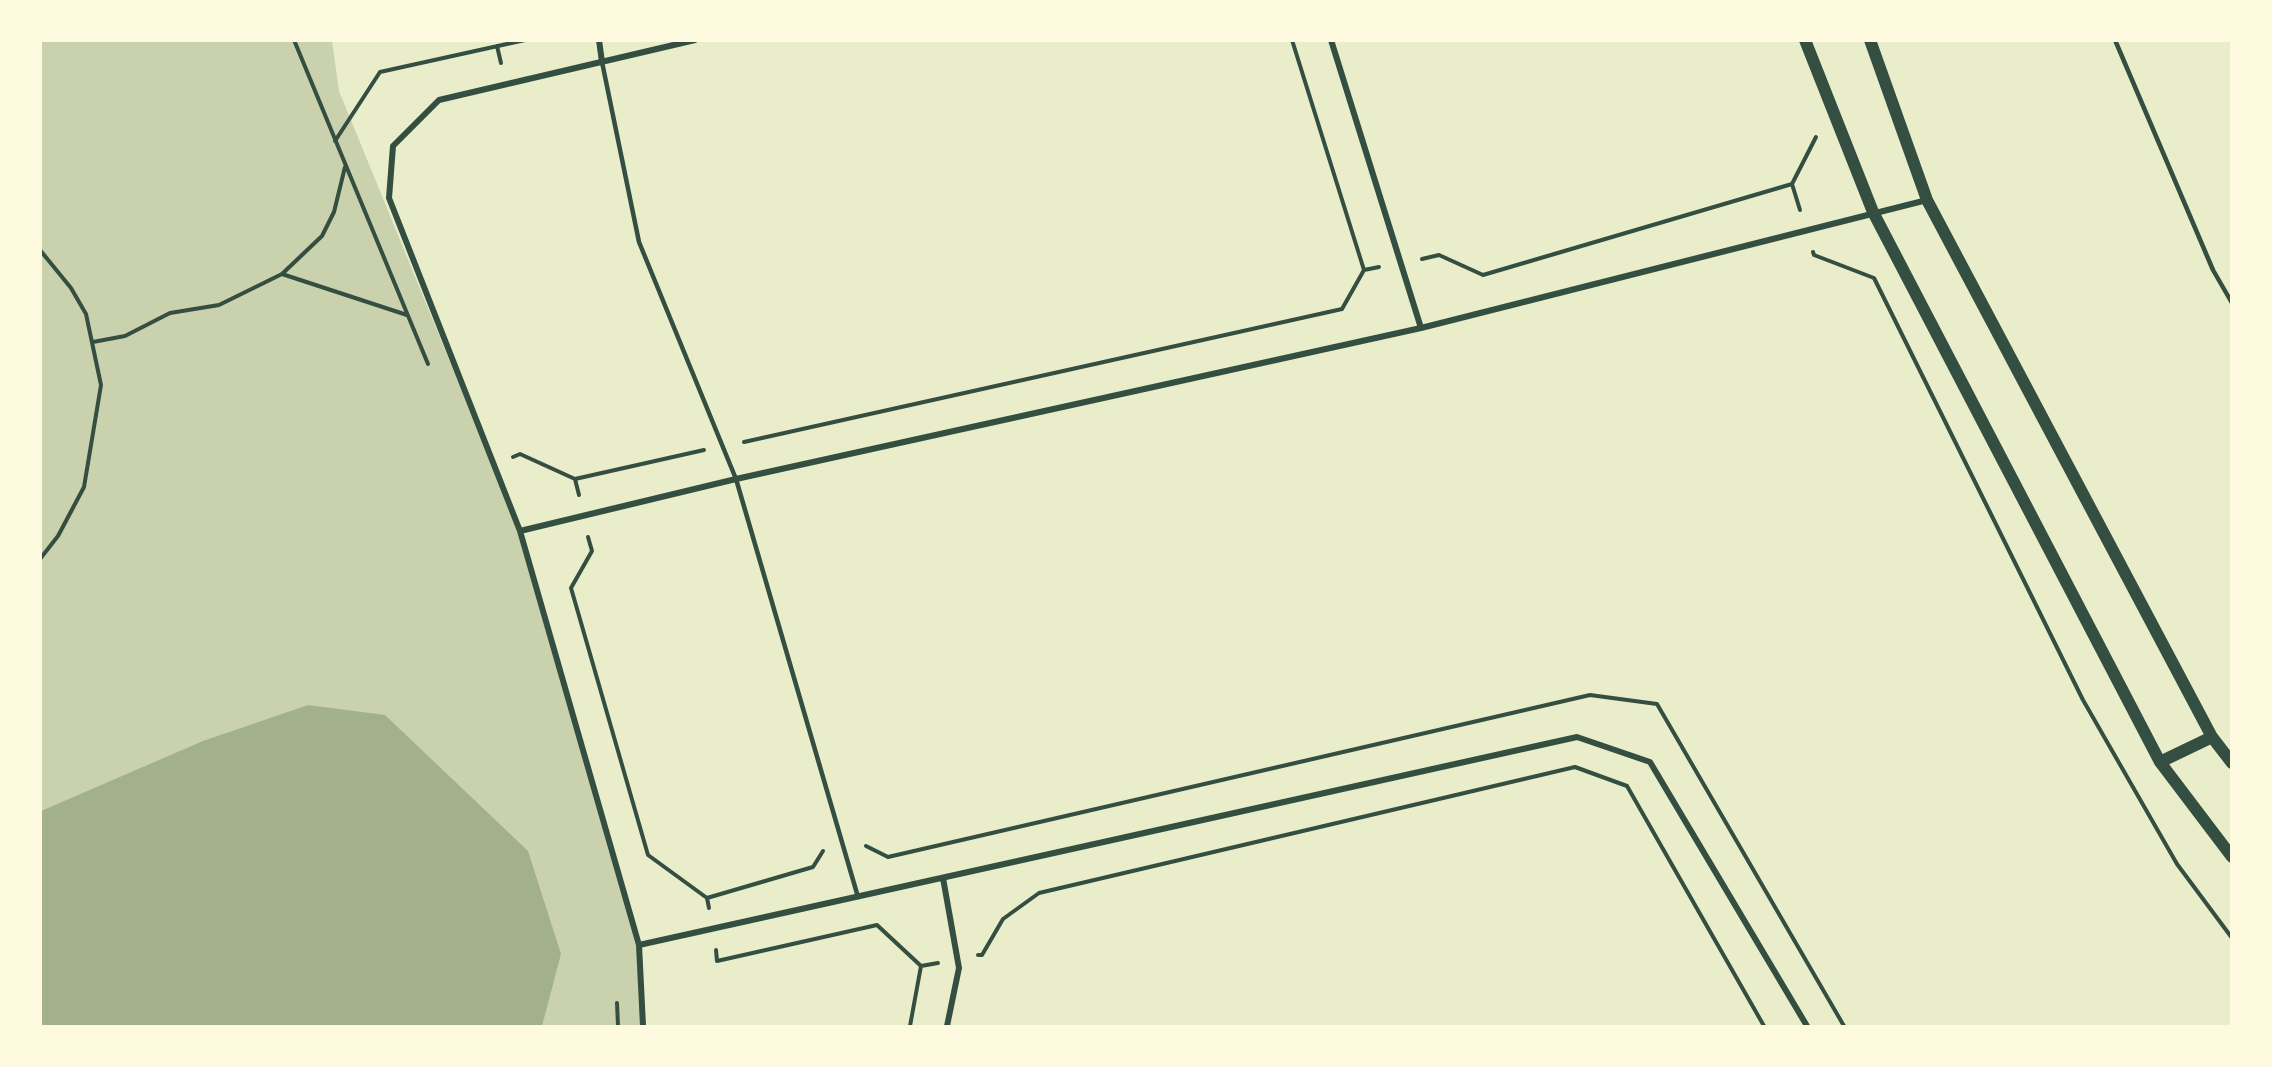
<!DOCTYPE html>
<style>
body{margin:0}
#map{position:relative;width:2272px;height:1067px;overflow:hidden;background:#e9edc9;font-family:"Exo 2",sans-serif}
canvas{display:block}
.frame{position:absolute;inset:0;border:42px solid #fefae0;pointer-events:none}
</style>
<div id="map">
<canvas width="2272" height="1067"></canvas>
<div class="frame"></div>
</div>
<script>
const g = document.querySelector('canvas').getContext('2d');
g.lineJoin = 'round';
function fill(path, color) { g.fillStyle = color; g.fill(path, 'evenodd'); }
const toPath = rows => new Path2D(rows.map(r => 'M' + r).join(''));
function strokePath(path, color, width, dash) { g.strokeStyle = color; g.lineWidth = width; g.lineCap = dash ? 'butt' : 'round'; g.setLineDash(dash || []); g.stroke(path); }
const green = toPath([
 [40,41,332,41,339,91,520,533,638,950,642,1026,41,1026]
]);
const water = toPath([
 [308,705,385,715,528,851,561,954,542,1026,41,1026,41,811,203,741]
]);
const path = toPath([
 [294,40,428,364],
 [1292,40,1364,270],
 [497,46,501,63],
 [335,141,380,72,525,40],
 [1800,210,1792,184,1816,137],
 [40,250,71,288,86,314,101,385,84,487,58,536,40,559],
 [1813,252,1814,255,1874,278,2083,700,2177,864,2232,938],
 [1422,259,1439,255,1483,275,1792,184],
 [282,274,322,236,334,212,345,167],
 [93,342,125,336,170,313,219,305,282,274,407,315],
 [744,442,1342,309,1364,270,1379,267],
 [513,457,520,454,575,479],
 [579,495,575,479,704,450],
 [588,537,592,551,571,588,648,855,707,898],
 [866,846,888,857,1590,695,1657,704,1844,1026],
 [709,908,707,898,813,867,823,851],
 [716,950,717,961,877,925,921,966,910,1026],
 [978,955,982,955,1003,919,1039,893,1575,767,1627,786,1764,1026],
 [921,966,938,963],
 [617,1003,618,1026]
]);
const service = toPath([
 [2115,40,2213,270,2232,303],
 [602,62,639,242,736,479,858,897]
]);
const minor = toPath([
 [599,40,602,62],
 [1331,40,1421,328],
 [520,531,736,479,1421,328,1927,200],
 [943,878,959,968,947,1026],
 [639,945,1577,737,1650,762,1807,1026],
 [643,1026,639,945,520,531,389,198,393,146,439,100,695,40]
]);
const secondary = toPath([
 [1805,40,1873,212,2160,762,2232,857],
 [1870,40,1927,200,2212,737,2232,763],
 [2160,762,2212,737]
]);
fill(green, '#cad2ad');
fill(water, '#a3b18a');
strokePath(path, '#344e41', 4);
strokePath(service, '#344e41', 4.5);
strokePath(minor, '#344e41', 6);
strokePath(secondary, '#344e41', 12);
</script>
